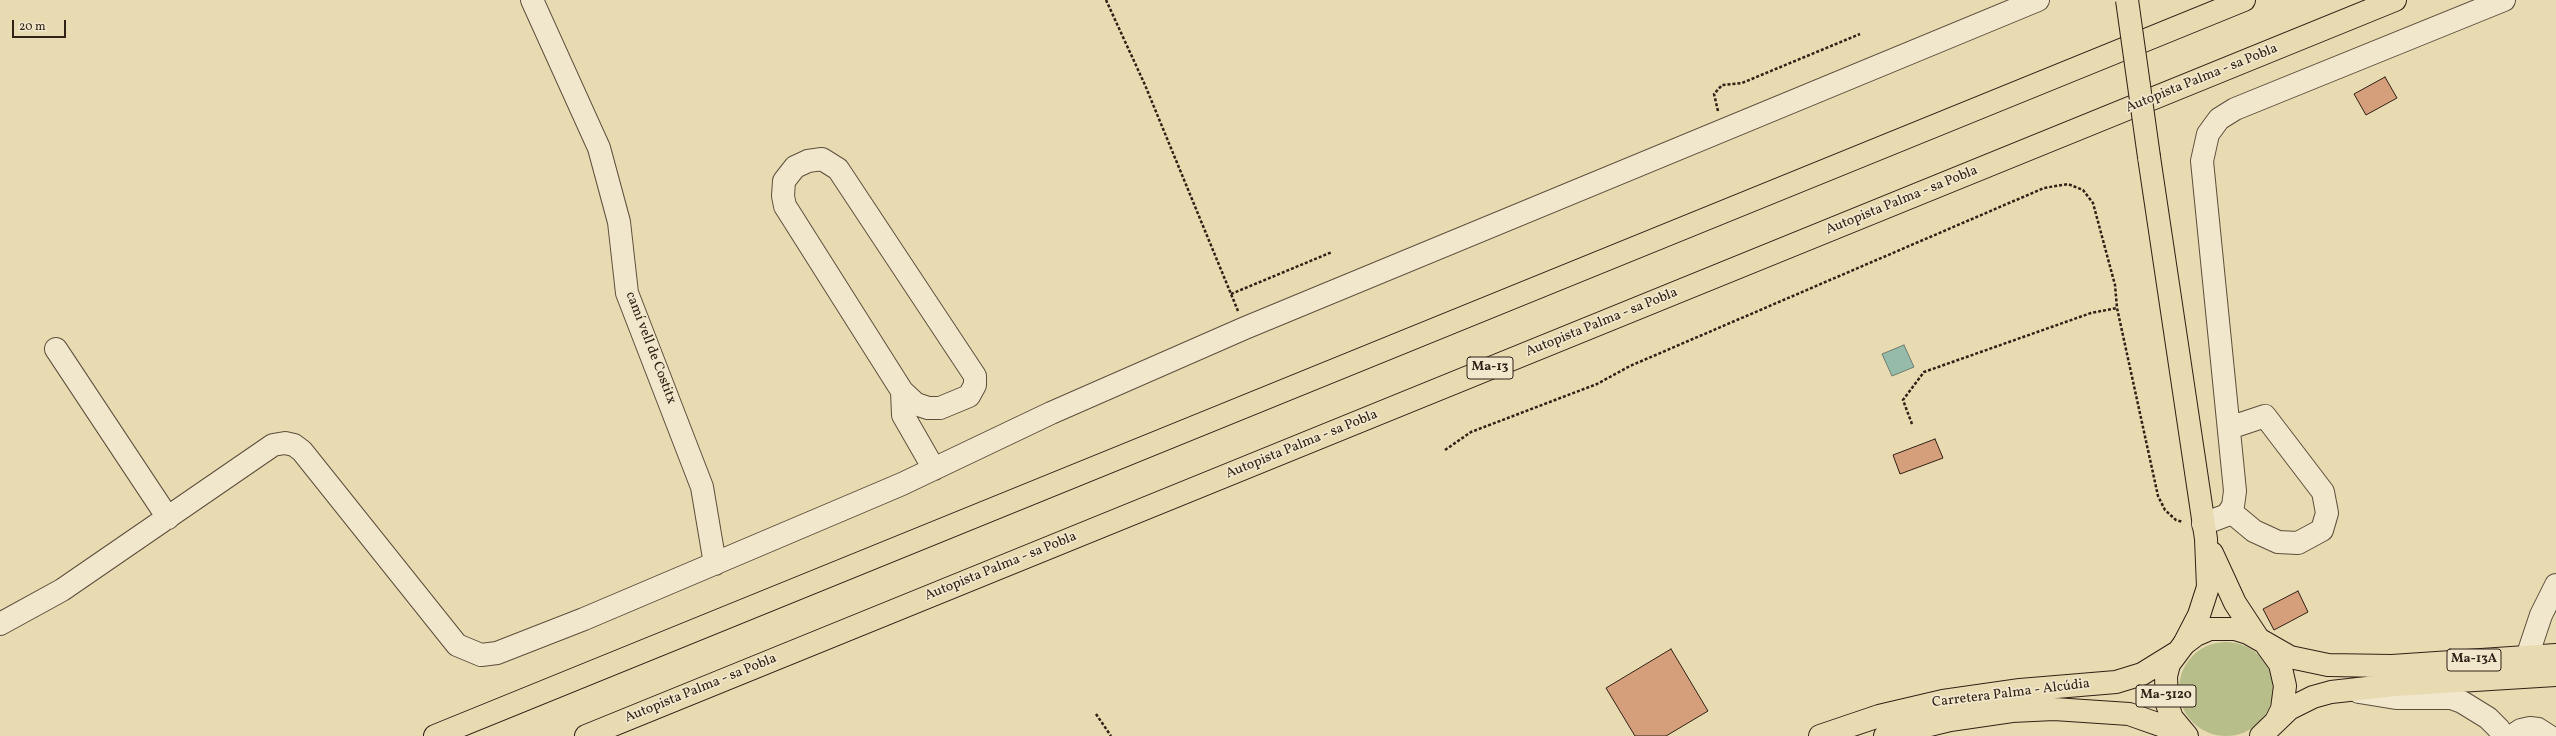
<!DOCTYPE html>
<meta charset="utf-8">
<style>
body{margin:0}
#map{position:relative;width:2556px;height:736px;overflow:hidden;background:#e8dab1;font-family:Vollkorn,serif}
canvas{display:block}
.scale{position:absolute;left:12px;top:20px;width:54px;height:18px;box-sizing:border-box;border:2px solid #302116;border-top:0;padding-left:5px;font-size:12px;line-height:14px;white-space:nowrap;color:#302116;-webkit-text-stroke:3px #f0e7cc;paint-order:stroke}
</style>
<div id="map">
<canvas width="2556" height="736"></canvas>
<div class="scale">20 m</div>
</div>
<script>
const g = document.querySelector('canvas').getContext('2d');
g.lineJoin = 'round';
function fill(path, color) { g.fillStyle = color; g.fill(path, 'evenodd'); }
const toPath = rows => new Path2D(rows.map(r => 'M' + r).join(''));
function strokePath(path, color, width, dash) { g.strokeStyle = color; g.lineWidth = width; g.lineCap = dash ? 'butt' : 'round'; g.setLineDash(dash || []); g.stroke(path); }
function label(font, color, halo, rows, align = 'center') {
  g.font = font + ' Vollkorn,serif'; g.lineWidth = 3.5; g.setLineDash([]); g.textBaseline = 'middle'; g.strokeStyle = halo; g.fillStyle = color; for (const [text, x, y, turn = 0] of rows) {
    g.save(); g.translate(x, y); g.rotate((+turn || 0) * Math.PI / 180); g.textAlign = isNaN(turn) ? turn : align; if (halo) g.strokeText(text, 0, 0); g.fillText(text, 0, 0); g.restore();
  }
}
const green = toPath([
 '2179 689a47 47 0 1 1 94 0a47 47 0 1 1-94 0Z'
]);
const water = toPath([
 [1904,345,1914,367,1892,376,1882,354,1904,345]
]);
const building = toPath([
 [2385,77,2397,98,2366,115,2354,94,2385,77],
 [1935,439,1943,458,1900,474,1893,455,1935,439],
 [2298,591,2308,612,2274,630,2263,609,2298,591],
 [1671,649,1708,711,1666,736,1635,736,1606,688,1671,649]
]);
const path = toPath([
 [1106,0,1145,85,1238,311],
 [1718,111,1714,94,1722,85,1742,83,1860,34],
 [1231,294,1332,252],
 [1912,424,1903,400,1924,372,2091,313,2117,308],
 [1445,450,1471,432,1597,384,1630,366,2044,188,2068,184,2083,190,2093,203,2115,285,2117,308,2158,496,2165,510,2176,520,2183,522],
 [1096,714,1111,736]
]);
const minor = toPath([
 [532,0,599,148,619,222,627,293,702,487,715,564],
 [56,349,168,518],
 [902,391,916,404,928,408,940,408,969,396,975,385,975,376,838,169,822,159,808,161,795,167,784,181,783,196,785,206,902,391,903,415,934,469],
 [2229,428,2265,416,2323,492,2327,513,2322,530,2298,543,2278,542,2254,531,2230,511],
 [2203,524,2227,515,2233,506,2235,491,2202,161,2208,134,2219,119,2235,109,2504,0],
 [0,624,62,590,273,445,285,443,294,445,302,451,457,645,481,655,497,653,584,619,902,484,1051,413,1245,328,2038,0],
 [2527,657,2541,615,2556,585],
 [2359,692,2396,698,2451,698,2462,702,2488,718,2499,729,2502,736],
 [2512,736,2521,730,2530,728,2538,729,2549,736]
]);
const major = toPath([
 [2149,157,2206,539,2208,587,2199,615,2184,644],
 [2212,553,2235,603,2258,638]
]);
const highway = toPath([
 [2267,646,2280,664,2285,686,2282,709,2276,721],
 [435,736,2244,0],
 [586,736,2395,0],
 [1820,736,1879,716,1943,701,2020,690,2116,682,2142,674,2176,653],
 [1885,736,1950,720,2012,711,2054,709,2129,714,2183,733],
 [2187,736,2172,718,2167,704,2166,676,2169,664,2184,644,2196,635,2210,629,2235,629,2248,633,2290,657,2328,665,2392,666,2556,655],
 [2261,736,2289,709,2313,697,2331,692,2394,685,2556,675]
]);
const majorBridge = toPath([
 [2127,0,2149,157]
]);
const shields = [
 [1490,368,46],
 [2474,660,54],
 [2166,696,60]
];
const shieldNames = [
 ["Ma-13",1490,368],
 ["Ma-13A",2474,660],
 ["Ma-3120",2166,696]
];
const streetNames = [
 ["Autopista Palma - sa Pobla",2202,79,-22],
 ["Autopista Palma - sa Pobla",1902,201,-22],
 ["Autopista Palma - sa Pobla",1602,323,-22],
 ["camí vell de Costitx",650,348,69],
 ["Autopista Palma - sa Pobla",1302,445,-22],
 ["Autopista Palma - sa Pobla",1001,567,-22],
 ["Autopista Palma - sa Pobla",701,689,-22],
 ["Carretera Palma - Alcúdia",2011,694,-7]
];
fill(green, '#b8be8a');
fill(water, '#97bbab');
strokePath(water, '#6e7d6f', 1);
fill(building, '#d69f7c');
strokePath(building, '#302116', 1);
strokePath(minor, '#5e4f3d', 24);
strokePath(major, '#302116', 24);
strokePath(highway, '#302116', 24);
strokePath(path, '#302116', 2.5, [3, 2]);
strokePath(minor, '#f0e7cc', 22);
strokePath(major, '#e8dab1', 22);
strokePath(highway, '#e8dab1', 22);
strokePath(majorBridge, '#302116', 24, []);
strokePath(majorBridge, '#e8dab1', 22);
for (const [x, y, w] of shields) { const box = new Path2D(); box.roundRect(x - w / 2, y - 11, w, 22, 3); g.fillStyle = '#f0e7cc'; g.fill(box); strokePath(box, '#302116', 1); }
label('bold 13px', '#302116', null, shieldNames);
label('14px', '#302116', '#f0e7cc', streetNames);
</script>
